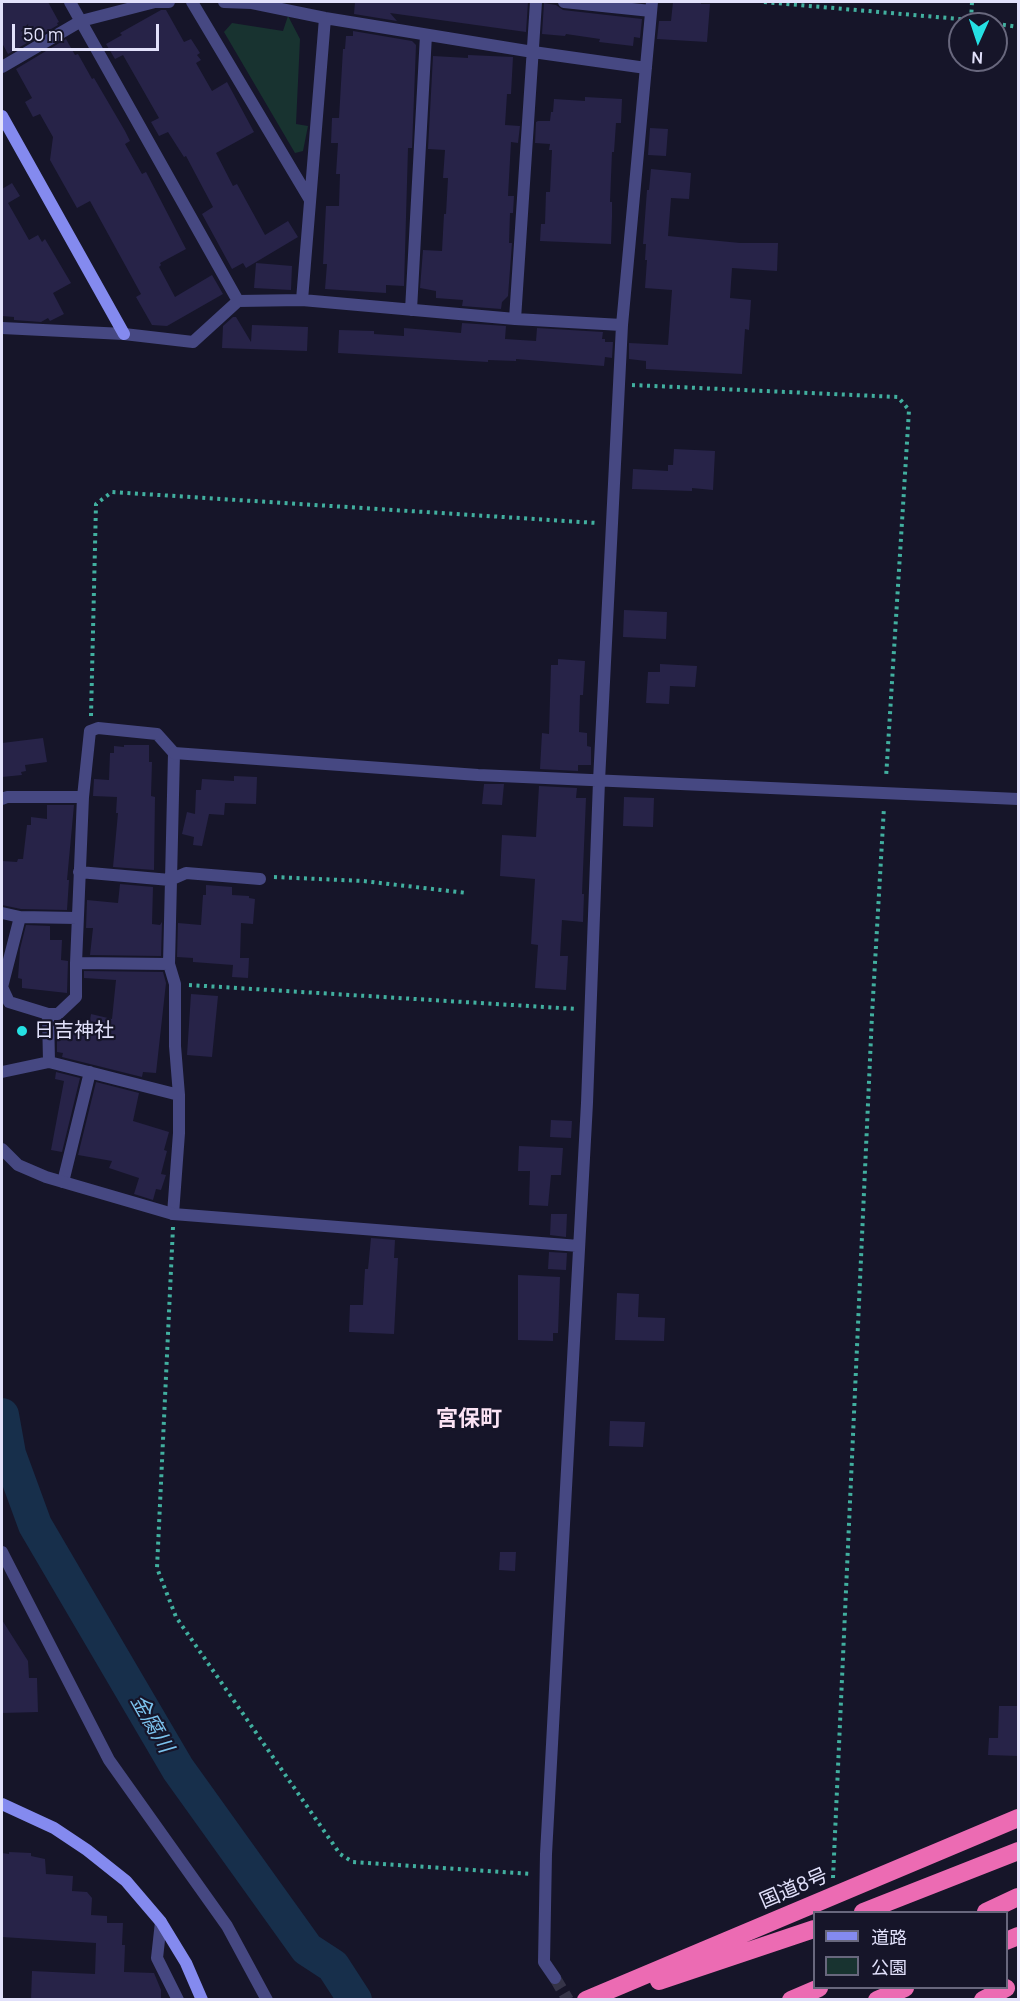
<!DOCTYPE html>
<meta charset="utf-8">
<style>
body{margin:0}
#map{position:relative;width:1020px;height:2001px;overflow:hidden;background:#161529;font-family:Manrope,"Noto Sans JP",sans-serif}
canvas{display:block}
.frame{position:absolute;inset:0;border:3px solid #e2e1fb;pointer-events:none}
.legend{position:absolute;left:813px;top:1911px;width:195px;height:78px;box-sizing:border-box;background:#161529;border:2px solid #68677d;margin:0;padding:8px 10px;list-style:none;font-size:18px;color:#e2e1fb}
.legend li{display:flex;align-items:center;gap:12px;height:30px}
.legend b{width:30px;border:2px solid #68677d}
.north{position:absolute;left:948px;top:12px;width:60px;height:60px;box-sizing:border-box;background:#161529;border:2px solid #68677d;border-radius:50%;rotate:183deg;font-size:16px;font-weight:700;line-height:24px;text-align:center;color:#e2e1fb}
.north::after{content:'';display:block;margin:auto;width:21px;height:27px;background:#25e0e3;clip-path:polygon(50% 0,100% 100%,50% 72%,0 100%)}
.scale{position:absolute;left:12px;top:24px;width:147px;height:27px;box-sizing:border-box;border:3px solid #e2e1fb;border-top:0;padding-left:8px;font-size:18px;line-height:21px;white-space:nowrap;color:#e2e1fb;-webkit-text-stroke:4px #161529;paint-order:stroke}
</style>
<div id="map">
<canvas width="1020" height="2001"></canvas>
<div class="frame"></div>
<ul class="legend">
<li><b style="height:8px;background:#848aef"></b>道路</li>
<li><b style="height:16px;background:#183330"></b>公園</li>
</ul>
<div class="north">N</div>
<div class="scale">50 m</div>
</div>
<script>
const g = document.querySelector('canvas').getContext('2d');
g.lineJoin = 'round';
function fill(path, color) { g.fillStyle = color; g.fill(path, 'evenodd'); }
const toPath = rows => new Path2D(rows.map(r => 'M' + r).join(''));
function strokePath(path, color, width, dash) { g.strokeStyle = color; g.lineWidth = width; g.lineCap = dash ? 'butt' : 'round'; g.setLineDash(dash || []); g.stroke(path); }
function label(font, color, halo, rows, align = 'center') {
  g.font = font + ' Manrope,"Noto Sans JP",sans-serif'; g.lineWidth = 4.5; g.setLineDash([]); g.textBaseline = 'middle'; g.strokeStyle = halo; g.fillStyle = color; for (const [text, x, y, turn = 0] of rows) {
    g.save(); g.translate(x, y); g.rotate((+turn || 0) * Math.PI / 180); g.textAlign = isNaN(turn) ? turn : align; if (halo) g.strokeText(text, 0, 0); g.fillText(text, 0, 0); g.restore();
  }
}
const green = toPath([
 [288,16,300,39,296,124,308,126,303,151,295,153,224,32,232,23,283,31]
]);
const river = toPath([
 [2,1415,9,1454,35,1525,178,1769,307,1949,333,1966,355,2000]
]);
const building = toPath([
 [2,2,48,2,59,22,57,23,58,25,8,54,2,43],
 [355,2,528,2,526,32,390,13,397,21,354,14],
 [673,2,701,2,701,4,710,4,707,42,657,39,659,21,671,21],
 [544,3,556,5,563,10,642,19,640,38,634,37,633,46,599,42,600,39,566,34,565,36,542,34],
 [161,10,166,10,184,42,191,39,200,53,197,55,201,60,196,63,212,91,227,82,254,132,216,153,233,186,237,184,265,235,288,221,298,237,246,268,243,263,232,269,202,214,213,207,186,156,184,157,168,132,159,136,151,122,159,118,123,55,115,59,106,44,122,35,120,33],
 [353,31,412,41,416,45,412,148,408,148,404,286,386,285,386,293,325,289,327,264,323,264,326,206,339,206,340,174,336,174,338,143,331,143,332,118,339,118,343,49,345,49,346,36,353,36],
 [66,39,75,55,78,54,92,79,94,78,125,131,130,141,125,144,142,174,146,172,186,249,160,263,161,265,159,267,175,297,212,275,223,294,167,326,152,325,136,297,141,294,90,201,77,208,50,160,53,137,40,114,33,117,25,102,32,98,16,69],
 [468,55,513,57,511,94,507,94,505,125,520,126,518,143,511,142,508,196,514,196,513,213,510,213,509,243,512,243,508,296,502,302,501,309,462,306,463,300,436,298,436,291,420,288,423,250,442,251,444,214,446,214,448,178,443,178,445,150,428,149,433,56,468,58],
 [585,97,622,99,621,123,616,123,614,152,612,152,610,202,612,202,612,217,611,244,540,241,541,224,545,224,546,192,550,192,552,150,549,150,550,144,535,143,536,122,538,121,550,121,551,112,553,112,554,99,585,101],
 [650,128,668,129,666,156,648,155],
 [651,169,691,173,689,199,671,198,668,236,740,243,778,243,777,271,732,268,730,298,751,300,749,330,745,329,742,374,646,369,646,361,629,359,629,343,668,345,672,290,645,288,647,260,645,260,646,244,643,244,647,190,649,190],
 [12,183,20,196,8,203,29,240,38,235,42,242,45,239,71,283,53,293,64,314,50,321,48,318,41,322,14,320,14,317,2,316,2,189],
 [256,263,292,266,291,290,254,288],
 [233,317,236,317,251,342,252,325,308,327,307,351,222,348,223,326],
 [462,323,506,326,505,339,536,341,537,328,603,332,602,339,605,339,605,342,613,342,612,358,605,357,604,366,516,359,516,361,488,360,488,362,338,353,339,330,374,331,374,334,404,336,404,328,461,333],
 [674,449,715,451,713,490,692,488,692,491,632,489,633,469,668,471,668,465,673,465],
 [624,610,667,612,666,639,623,637],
 [558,659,585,661,583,695,580,695,579,732,587,733,587,746,591,747,591,765,578,765,578,771,540,769,542,733,549,734,551,665,558,665],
 [660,664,697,666,695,687,670,686,669,704,646,703,648,672,660,672],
 [43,738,47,762,25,765,26,771,21,772,22,775,2,777,2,743],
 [124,745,149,745,149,762,152,762,151,796,155,797,154,870,113,867,118,813,116,813,117,797,93,796,94,779,109,780,110,753,114,753,114,746,124,747],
 [234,776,257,777,256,804,225,803,224,815,209,814,202,846,193,845,194,837,182,834,187,812,195,814,196,790,201,790,202,779,234,781],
 [484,784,504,784,502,805,482,804],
 [539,786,577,788,576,798,586,798,582,894,584,894,583,922,562,920,560,956,568,956,566,990,535,988,538,945,531,944,535,879,500,876,502,835,536,837],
 [624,797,654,798,653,827,623,826],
 [47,805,74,805,67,880,69,880,67,910,21,909,2,905,2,861,17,862,18,859,23,859,27,825,31,825,31,817,47,819],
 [120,884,153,887,152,924,160,925,162,922,161,956,90,955,93,928,86,928,87,900,118,903],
 [206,885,232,887,232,895,249,896,249,898,255,899,253,924,241,923,240,958,249,958,248,978,232,977,233,965,193,962,193,958,177,957,178,923,201,925,203,895,206,895],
 [26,925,50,926,50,940,62,940,61,960,68,961,67,993,22,988,22,979,18,978,20,949],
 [84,971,163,972,166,983,156,1073,143,1072,142,1077,62,1057,63,1053,57,1052,57,1032,70,1035,71,1031,88,1033,91,1014,112,1019,116,980,84,978],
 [191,994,218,996,212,1057,187,1055],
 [56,1072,80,1078,62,1152,51,1150,64,1081,55,1079],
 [96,1082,139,1093,133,1121,169,1132,164,1150,167,1151,161,1174,166,1175,161,1190,156,1189,153,1200,134,1194,139,1178,109,1168,112,1161,78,1155],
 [551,1120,572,1121,571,1138,550,1137],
 [519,1146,563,1148,561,1175,551,1175,548,1206,529,1205,530,1171,518,1171],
 [551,1214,567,1214,566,1237,550,1235],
 [371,1238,395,1240,394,1258,398,1258,394,1334,349,1332,350,1305,363,1305,365,1269,368,1269],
 [549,1252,567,1253,566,1270,548,1269],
 [518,1275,560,1277,558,1333,553,1333,553,1341,518,1340],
 [617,1293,639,1294,638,1317,665,1318,664,1341,615,1340],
 [610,1421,645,1422,643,1447,609,1446],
 [500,1552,516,1552,515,1571,499,1570],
 [2,1620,28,1661,29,1678,37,1678,38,1712,2,1713],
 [999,1706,1018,1706,1018,1756,988,1755,989,1738,998,1738],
 [9,1852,31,1853,31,1856,45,1859,46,1874,73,1876,72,1891,87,1892,92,1898,91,1915,107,1916,107,1923,123,1923,122,1945,125,1945,124,1972,154,1973,161,1990,161,2000,31,2000,32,1971,95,1974,96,1943,2,1937,2,1853,9,1854]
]);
const streetTunnel = toPath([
 [555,1978,568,2000]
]);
const path = toPath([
 [764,2,971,20,1018,27],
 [971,20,972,2],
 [632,385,898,397,909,410,886,778],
 [91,716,96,504,112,492,597,523],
 [274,877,363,881,467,893],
 [189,985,577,1009],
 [173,1227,157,1568,176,1617,340,1854,353,1862,532,1874],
 [833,1878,872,1015,884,807]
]);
const lane = toPath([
 [2,799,7,797,83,797,90,731,98,728,157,734,174,753,169,964,175,984,175,1046,179,1095,179,1133,173,1214],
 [79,872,170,880,186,873,260,879],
 [2,913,20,917,77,918],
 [20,917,2,987,9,1002,48,1014],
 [76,963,169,964],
 [49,1062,48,1014,58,1014,76,997,76,963,83,797],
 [2,1072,49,1062,179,1095],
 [63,1182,90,1072]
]);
const street = toPath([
 [70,2,238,301],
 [192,2,310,200],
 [224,2,252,3,325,18,533,52,646,68],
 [564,2,651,11],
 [2,67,81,21,155,2,169,2],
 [302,300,325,18],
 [411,310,426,35],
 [515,319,536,2],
 [2,328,124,334,193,342,238,301,302,300,515,319,622,325],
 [174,753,478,775,1018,799],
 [2,1149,18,1165,46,1177,173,1214,579,1246],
 [2,1552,109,1760,227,1926,267,2000],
 [161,1922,157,1958,178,2000],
 [555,1978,544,1962,546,1854,587,1103,599,781,622,325,652,2]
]);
const secondary = toPath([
 [2,116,124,334],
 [2,1804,54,1828,87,1850,126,1881,161,1922,186,1963,202,2000]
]);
const highway = toPath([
 [863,1912,1018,1851],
 [986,1912,1018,1897],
 [1006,1941,1018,1936],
 [659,1981,814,1929],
 [586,2000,1018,1818],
 [791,2000,819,1988],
 [877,2000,905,1988],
 [983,2000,1006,1988]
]);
const markers = [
 [22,1031,6,"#25e0e3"]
];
const poiNames = [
 ["日吉神社",34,1031]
];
const streetNames = [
 ["国道8号",794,1889,-23]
];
const waterNames = [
 ["金腐川",151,1724,60]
];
const quarterNames = [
 ["宮保町",469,1420]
];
fill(green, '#183330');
strokePath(river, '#172f4b', 34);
fill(building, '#272348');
strokePath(streetTunnel, '#353448', 12, [12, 6]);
strokePath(path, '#41af9f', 4, [3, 4.5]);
strokePath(lane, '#464882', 12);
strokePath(street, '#464882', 12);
strokePath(secondary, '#848aef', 12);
strokePath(highway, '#ec6bb3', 18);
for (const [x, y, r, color] of markers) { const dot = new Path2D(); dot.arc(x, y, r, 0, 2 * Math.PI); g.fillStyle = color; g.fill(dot); strokePath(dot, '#161529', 2); }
label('20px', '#e2e1fb', '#161529', poiNames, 'left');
label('20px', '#e2e1fb', '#161529', streetNames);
label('italic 21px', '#7cc3ee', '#161529', waterNames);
label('bold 22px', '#fbe3f4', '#161529', quarterNames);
</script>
